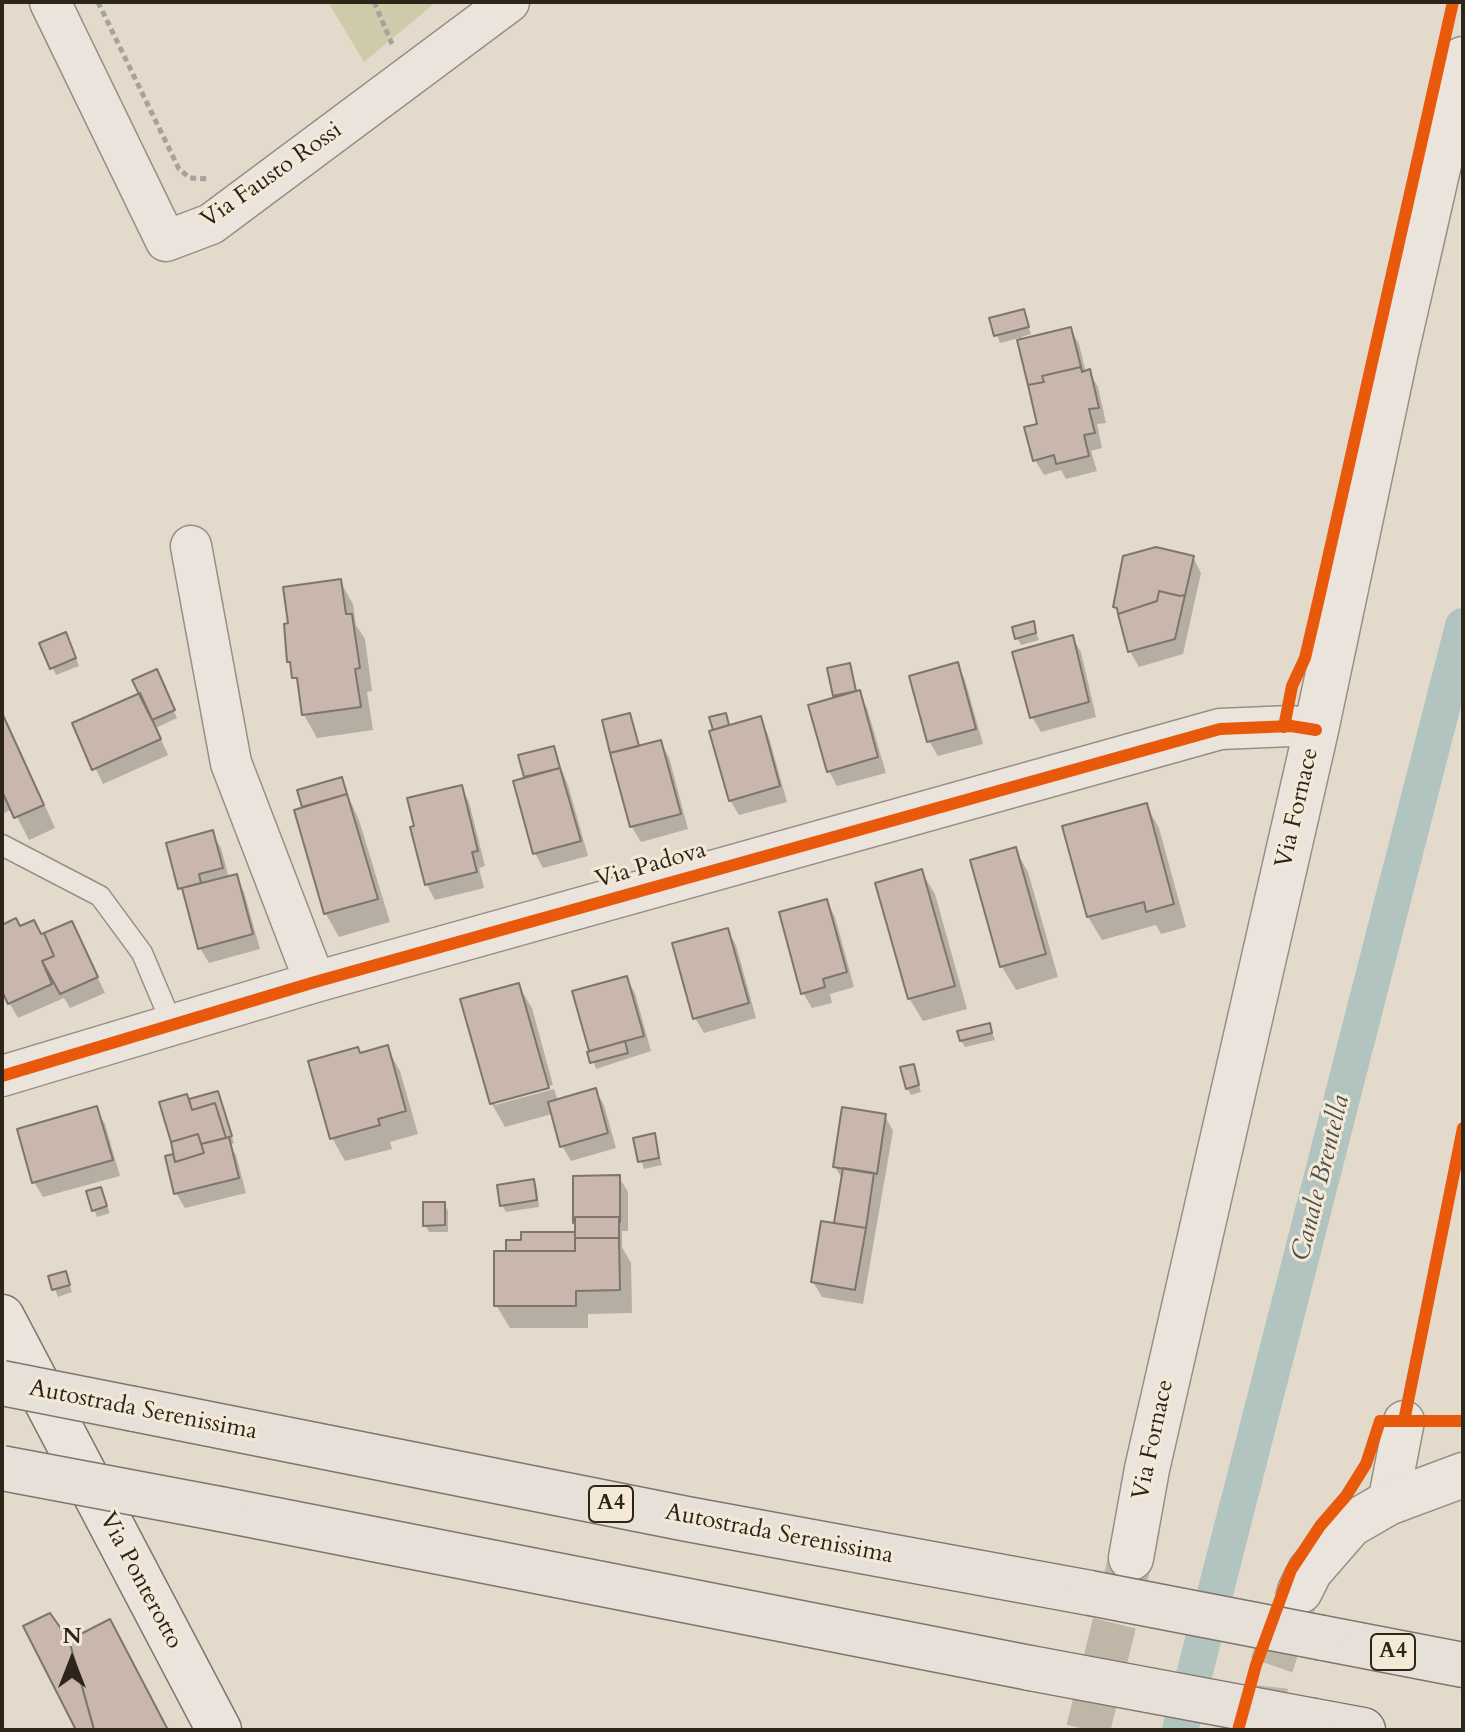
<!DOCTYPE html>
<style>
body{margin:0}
#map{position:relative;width:1465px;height:1732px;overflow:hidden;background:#e4dacc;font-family:Cardo,serif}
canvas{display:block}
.frame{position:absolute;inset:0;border:4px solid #2d241a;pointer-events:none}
.north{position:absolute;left:32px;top:1620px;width:80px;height:80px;-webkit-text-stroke:6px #f4e8d7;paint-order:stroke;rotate:0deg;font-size:22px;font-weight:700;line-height:32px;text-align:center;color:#2d241a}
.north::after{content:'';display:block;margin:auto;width:28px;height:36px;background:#2d241a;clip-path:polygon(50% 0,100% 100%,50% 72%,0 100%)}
</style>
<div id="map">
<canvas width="1465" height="1732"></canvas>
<div class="frame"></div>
<div class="north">N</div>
</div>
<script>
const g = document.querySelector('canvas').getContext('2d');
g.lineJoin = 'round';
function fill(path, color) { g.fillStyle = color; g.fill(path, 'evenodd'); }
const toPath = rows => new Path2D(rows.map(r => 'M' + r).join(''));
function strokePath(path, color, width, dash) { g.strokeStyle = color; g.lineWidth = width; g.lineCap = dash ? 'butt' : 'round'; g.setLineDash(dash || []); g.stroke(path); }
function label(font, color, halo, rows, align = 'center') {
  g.font = font + ' Cardo,serif'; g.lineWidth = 6; g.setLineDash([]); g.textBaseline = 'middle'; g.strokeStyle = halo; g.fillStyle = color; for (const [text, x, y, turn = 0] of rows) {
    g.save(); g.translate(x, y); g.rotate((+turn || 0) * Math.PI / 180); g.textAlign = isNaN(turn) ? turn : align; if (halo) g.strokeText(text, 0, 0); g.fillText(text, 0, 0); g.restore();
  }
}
const green = toPath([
 [328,2,433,2,434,4,364,62]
]);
const shadow = toPath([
 [1023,312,1031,334,1021,337,1022,341,1070,329,1079,344,1086,373,1089,372,1098,387,1106,423,1097,424,1102,448,1091,451,1097,471,1066,479,1061,470,1044,475,1035,460,1039,426,1019,338,1000,343,992,320],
 [1193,557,1201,573,1183,654,1139,667,1130,651,1122,619,1115,607],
 [340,581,353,604,356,625,365,639,372,691,367,692,373,730,317,738,304,715,300,687,289,662],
 [1033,624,1039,640,1021,645,1017,638],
 [1072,637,1081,652,1096,717,1041,732,1032,717],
 [69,641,79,666,56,675,42,644],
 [848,665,857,693,867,708,886,773,837,786,829,771,837,699,835,695],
 [957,665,965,680,983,744,938,756,929,741],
 [160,679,177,718,156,728,168,755,103,784,74,724,142,694],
 [2,711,55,828,29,840,13,809,2,814],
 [629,715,640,747,660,742,669,757,688,829,641,842,632,827,605,722],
 [725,715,730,727,760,719,768,734,787,802,739,815,730,800,714,729],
 [553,748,568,785,588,856,543,868,535,853,528,779,521,757],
 [341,780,359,820,390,922,339,937,326,914,296,811,305,809,304,806],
 [461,787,469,802,485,866,479,868,484,888,435,900,427,885,412,829],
 [1146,805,1159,828,1186,927,1161,934,1156,925,1102,940,1088,917],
 [212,833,221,848,229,878,236,876,244,892,260,949,209,963,200,948,169,844],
 [1015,849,1028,872,1058,977,1016,990,1002,967,972,861],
 [921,871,935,894,967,1009,923,1021,909,998],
 [827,901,835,917,854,987,830,994,832,1003,812,1008,803,993],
 [72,923,105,993,70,1008,64,998,18,1018,2,990,2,927,20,928,42,936],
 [727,930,736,945,756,1018,704,1033,695,1018],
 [626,978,635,993,651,1051,596,1069,574,993],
 [518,985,532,1008,553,1085,495,1101,495,1105,554,1089,558,1101,595,1090,604,1105,616,1148,571,1161,562,1146,552,1114,505,1127,492,1104,463,1001],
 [989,1025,995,1040,965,1047,961,1040],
 [387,1048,400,1071,418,1134,390,1142,392,1149,345,1161,332,1138,360,1055],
 [913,1066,921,1092,911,1095,907,1088],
 [217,1093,234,1143,230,1145,236,1155,246,1193,185,1208,176,1193,172,1156,177,1166,186,1096,189,1101],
 [96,1109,105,1124,120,1176,43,1197,34,1182],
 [885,1116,893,1131,863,1304,822,1297,813,1282,836,1226,843,1180,835,1167],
 [654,1136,662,1165,644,1169,635,1140],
 [619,1177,628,1192,628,1231,622,1231,622,1247,631,1263,632,1313,588,1314,588,1328,510,1328,496,1305,508,1253,577,1234],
 [533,1181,537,1188,539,1207,506,1212,502,1205],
 [100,1189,110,1213,97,1217,88,1193],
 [444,1204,448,1211,448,1232,429,1232,425,1225],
 [65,1273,72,1292,58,1297,50,1277]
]);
const canal = toPath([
 [1180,1730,1463,626]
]);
const building = toPath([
 [1024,309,1029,327,994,336,989,318,1024,309],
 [1071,327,1081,367,1042,376,1044,382,1028,385,1017,340,1071,327],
 [1081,367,1082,372,1090,369,1099,408,1089,409,1095,433,1084,435,1089,456,1056,464,1054,455,1033,461,1024,427,1037,424,1028,385,1044,382,1042,376,1081,367],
 [1156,547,1194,556,1185,595,1180,596,1159,591,1157,601,1118,614,1117,608,1113,607,1123,556,1156,547],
 [341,579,346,614,352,614,360,668,355,669,361,707,302,715,297,678,292,678,290,662,287,662,284,624,288,623,283,587,341,579],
 [1159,591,1180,596,1185,595,1175,639,1128,652,1118,614,1157,601,1159,591],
 [1034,621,1036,633,1015,639,1012,627,1034,621],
 [66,632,76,658,50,669,39,643,66,632],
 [1073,635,1089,702,1030,718,1012,652,1073,635],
 [958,662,976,729,927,742,909,676,958,662],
 [850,663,856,691,833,696,827,668,850,663],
 [157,669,175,710,152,720,132,680,157,669],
 [860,690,878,757,827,772,808,705,860,690],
 [140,693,161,739,92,770,72,723,140,693],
 [2,713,44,805,14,818,2,791,2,713],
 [630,713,639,746,610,753,602,720,630,713],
 [726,713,729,725,713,730,709,717,726,713],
 [761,716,780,786,729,801,709,731,761,716],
 [661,740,681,814,630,827,610,753,661,740],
 [554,746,560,768,524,777,518,755,554,746],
 [560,768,581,841,533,854,513,781,560,768],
 [342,777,347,794,302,807,297,790,342,777],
 [462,785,478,851,472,852,477,872,425,885,410,827,414,826,407,798,462,785],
 [347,794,378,899,324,914,294,810,347,794],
 [1147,803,1174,904,1146,912,1144,902,1087,917,1062,826,1147,803],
 [213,830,223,868,199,874,201,883,178,889,166,843,213,830],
 [1016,847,1046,954,1000,967,970,860,1016,847],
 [922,869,955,986,908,999,875,883,922,869],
 [237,874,253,934,198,949,182,888,237,874],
 [827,899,847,972,823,979,825,987,801,994,779,912,827,899],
 [16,918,20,926,34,920,41,934,44,933,54,956,42,961,52,984,8,1004,2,991,2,925,16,918],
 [72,921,98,977,60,994,42,961,54,956,44,933,72,921],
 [728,928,749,1003,693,1019,672,943,728,928],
 [627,976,644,1036,589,1051,572,991,627,976],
 [519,983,549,1088,490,1104,460,999,519,983],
 [990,1023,992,1033,960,1041,957,1031,990,1023],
 [625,1041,628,1053,590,1063,587,1052,625,1041],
 [388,1045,406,1111,378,1119,380,1125,330,1139,308,1061,358,1047,360,1053,388,1045],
 [914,1064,919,1085,906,1089,900,1067,914,1064],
 [596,1088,608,1133,560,1147,548,1102,596,1088],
 [218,1091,232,1136,226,1138,215,1103,192,1110,189,1099,218,1091],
 [187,1094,192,1110,215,1103,226,1138,201,1144,198,1134,171,1142,159,1102,187,1094],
 [97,1106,113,1160,32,1183,17,1129,97,1106],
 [842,1107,886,1114,877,1174,833,1167,842,1107],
 [655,1133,659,1158,638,1162,633,1138,655,1133],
 [198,1134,204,1153,175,1162,171,1142,198,1134],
 [229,1137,239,1178,174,1194,165,1156,173,1154,175,1162,204,1153,201,1144,229,1137],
 [843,1168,874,1173,866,1228,834,1223,843,1168],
 [620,1175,620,1222,619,1217,575,1217,573,1223,573,1176,620,1175],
 [534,1179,537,1200,500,1206,497,1185,534,1179],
 [101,1187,107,1206,92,1211,86,1191,101,1187],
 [423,1202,445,1202,445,1225,423,1226,423,1202],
 [575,1217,619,1217,619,1238,575,1238,575,1217],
 [821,1221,866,1228,855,1290,811,1282,821,1221],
 [521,1232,575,1232,575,1251,506,1251,506,1240,521,1240,521,1232],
 [575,1238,619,1238,620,1290,576,1291,576,1306,494,1306,494,1251,575,1251,575,1238],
 [66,1271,70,1285,52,1290,48,1276,66,1271],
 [50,1613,69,1640,94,1729,76,1730,23,1626,50,1613],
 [110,1619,168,1730,94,1730,69,1640,110,1619]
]);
const tertiaryTunnel = toPath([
 [1088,1730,1129,1564],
 [1261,1730,1267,1678,1290,1611,1298,1594]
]);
const path = toPath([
 [98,2,179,169,190,178,210,179],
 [374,2,392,44]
]);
const service = toPath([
 [2,845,100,896,142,953,172,1024]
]);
const minor = toPath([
 [50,2,166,241,211,224,509,2],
 [191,546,231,763,315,982],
 [2,1076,315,982,1220,729,1291,726,1316,730],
 [1388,1503,1404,1421]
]);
const tertiary = toPath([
 [1131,1558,1147,1469,1316,730,1396,352,1463,59],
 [1300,1591,1310,1571,1350,1525,1388,1503,1463,1475]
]);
const secondary = toPath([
 [2,1317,219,1730]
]);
const motorway = toPath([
 [134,1409,687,1519,1090,1593],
 [220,1509,1030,1668],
 [1323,1638,1463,1665],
 [1314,1721,1363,1730]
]);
const motorwayBridge = toPath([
 [2,1383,134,1409],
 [2,1468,220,1509],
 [1090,1593,1323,1638],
 [1030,1668,1314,1721]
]);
const cycleway = toPath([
 [1284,727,1292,686,1305,658,1319,598,1453,2],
 [2,1076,315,982,1220,729,1291,726,1316,730],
 [1404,1421,1463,1128],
 [1238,1730,1256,1665,1291,1570,1320,1526,1346,1496,1366,1464,1380,1421,1463,1421]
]);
const shields = [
 [611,1504,44],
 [1393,1652,44]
];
const shieldNames = [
 ["A4",611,1504],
 ["A4",1393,1652]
];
const streetNames = [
 ["Via Fausto Rossi",272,176,-35],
 ["Via Fornace",1298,808,-77],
 ["Via Padova",651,866,-16],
 ["Autostrada Serenissima",143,1411,11],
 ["Via Fornace",1154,1440,-78],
 ["Autostrada Serenissima",779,1535,11],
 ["Via Ponterotto",140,1581,62]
];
const waterNames = [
 ["Canale Brentella",1322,1178,-76]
];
fill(green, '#cfcbaa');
fill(shadow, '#0003');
strokePath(canal, '#b1c4bf', 36);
fill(building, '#c9b7ad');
strokePath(building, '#7c766d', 2);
strokePath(tertiaryTunnel, '#bfb6a8', 44, [44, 22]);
strokePath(service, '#958f86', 23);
strokePath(minor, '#958f86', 43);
strokePath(tertiary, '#958f86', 47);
strokePath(secondary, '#7c766d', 47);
strokePath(motorway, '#7c766d', 47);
strokePath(path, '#a7a29c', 5, [6, 4]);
strokePath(service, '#eae4dd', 20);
strokePath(minor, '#eae4dd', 40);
strokePath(tertiary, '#eae4dd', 44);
strokePath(secondary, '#eae4dd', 44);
strokePath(motorway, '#e6e0d8', 44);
strokePath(motorwayBridge, '#7c766d', 47, []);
strokePath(motorwayBridge, '#e6e0d8', 44);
strokePath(cycleway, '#e8590c', 12);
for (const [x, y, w] of shields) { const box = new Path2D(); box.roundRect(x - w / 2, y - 18, w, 36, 6); g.fillStyle = '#f4e8d7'; g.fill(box); strokePath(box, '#2d241a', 2); }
label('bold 22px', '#2d241a', null, shieldNames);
label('24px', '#2d241a', '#f4e8d7', streetNames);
label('italic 26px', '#4e514a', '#f4e8d7', waterNames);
</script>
